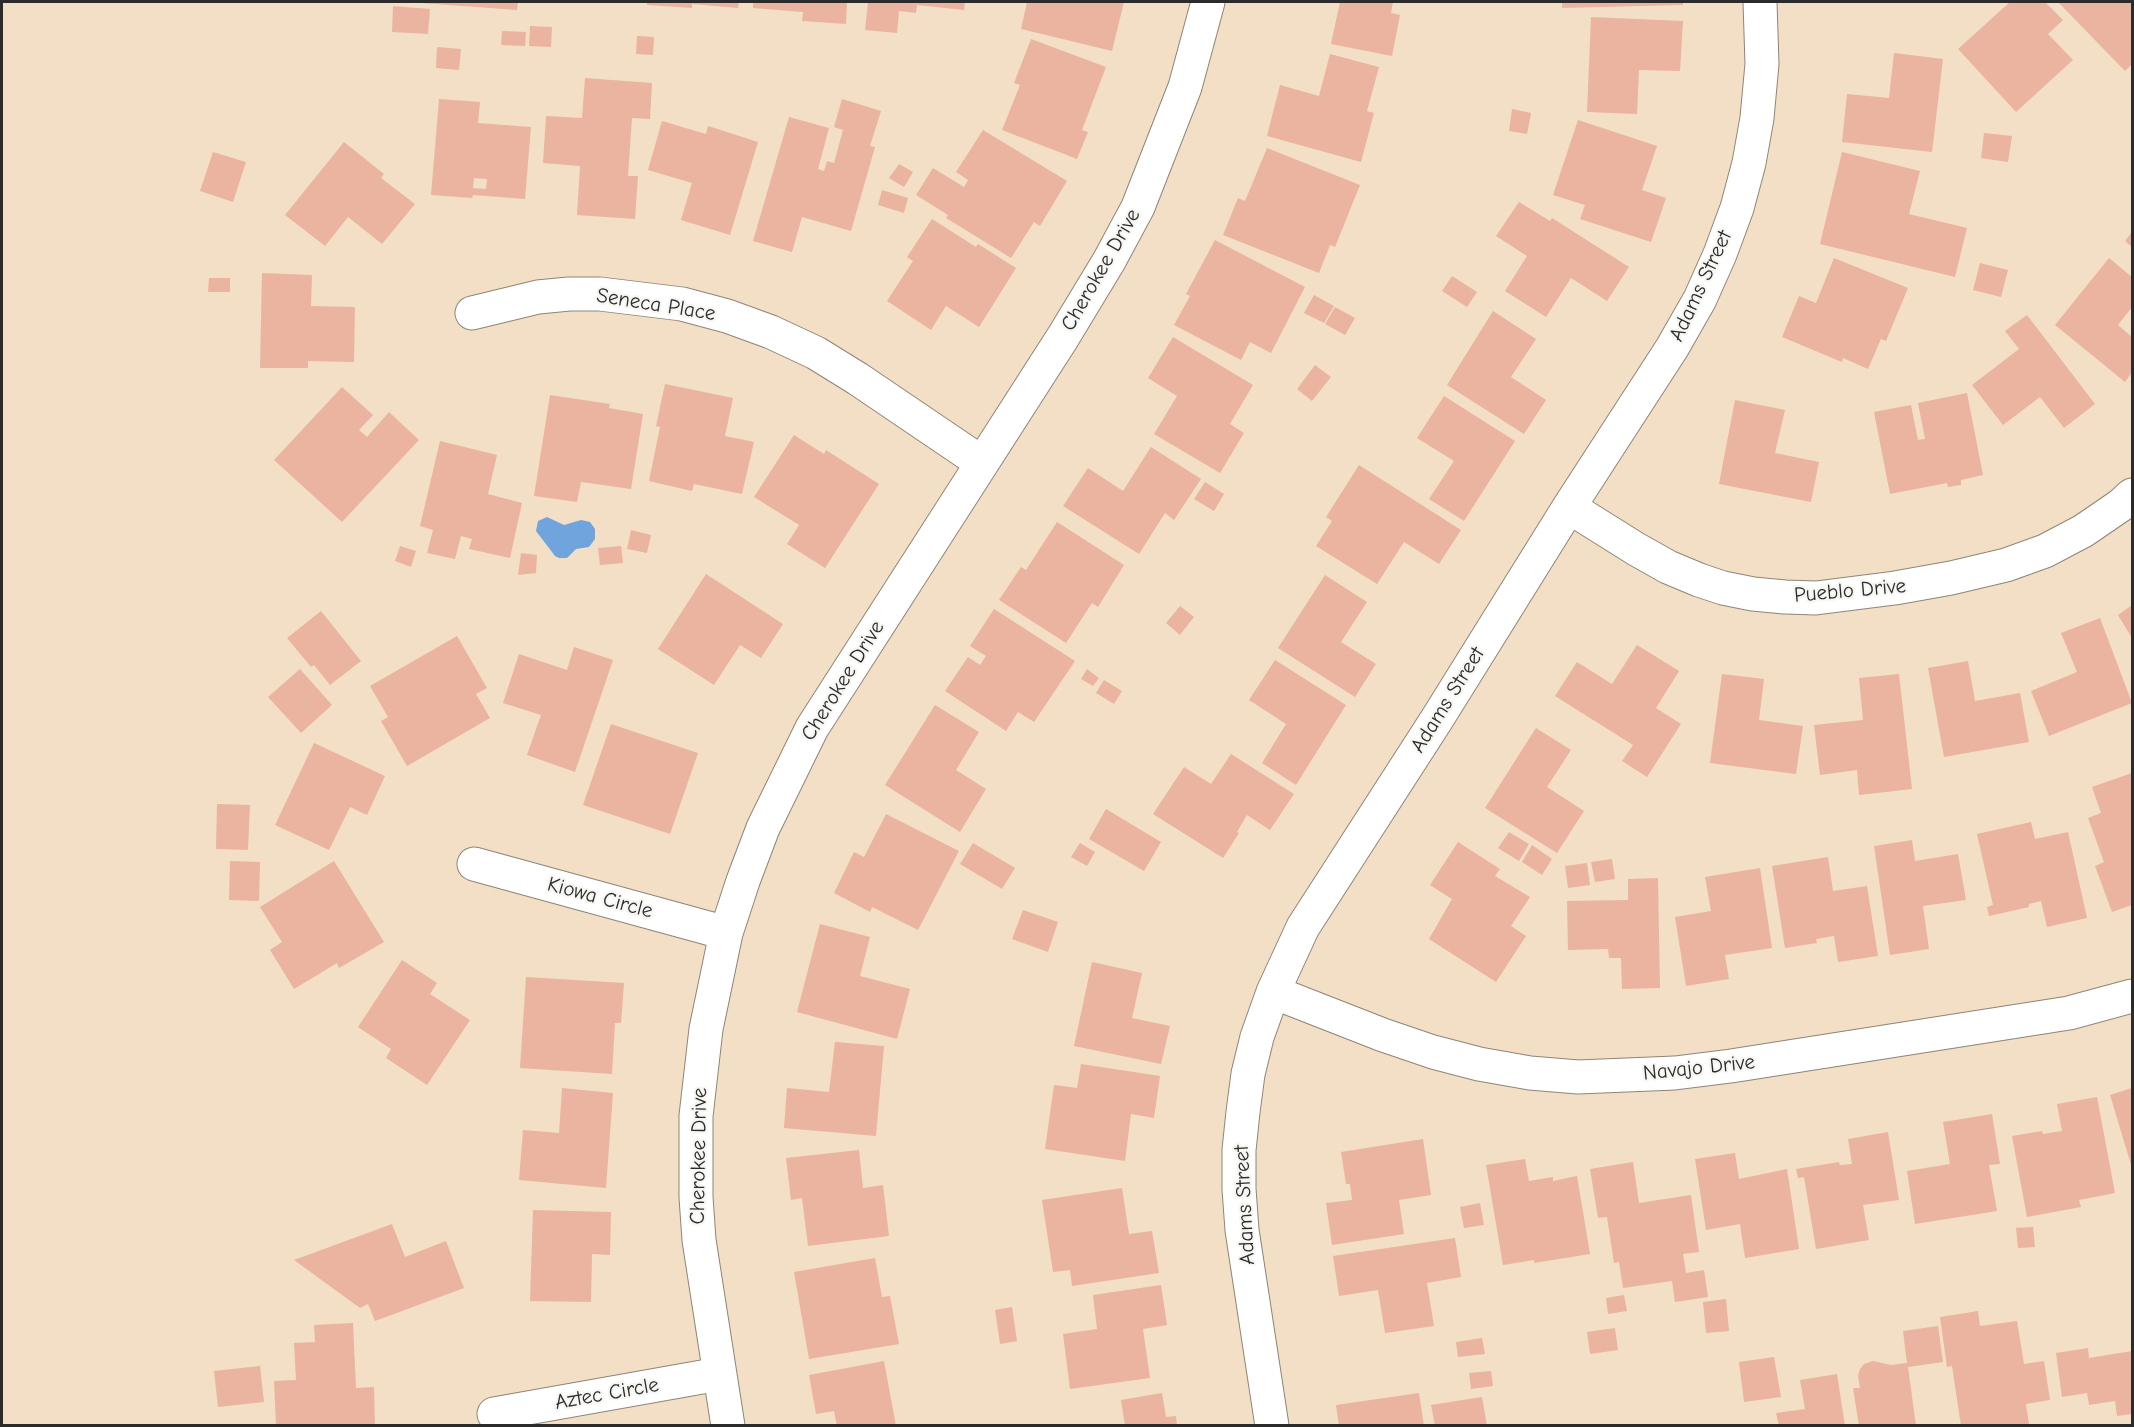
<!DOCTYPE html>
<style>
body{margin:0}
#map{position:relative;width:2134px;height:1427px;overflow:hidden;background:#f2dfc5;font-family:"Comic Neue",sans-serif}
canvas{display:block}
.frame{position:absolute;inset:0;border:3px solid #2b2b2b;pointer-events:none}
</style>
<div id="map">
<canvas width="2134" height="1427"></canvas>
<div class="frame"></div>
</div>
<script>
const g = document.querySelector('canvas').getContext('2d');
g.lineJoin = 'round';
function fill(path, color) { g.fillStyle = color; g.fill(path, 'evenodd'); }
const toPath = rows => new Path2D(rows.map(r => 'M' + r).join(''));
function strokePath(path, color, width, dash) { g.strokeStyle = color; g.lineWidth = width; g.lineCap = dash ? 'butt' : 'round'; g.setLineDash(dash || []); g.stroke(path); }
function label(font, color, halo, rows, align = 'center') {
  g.font = font + ' "Comic Neue",sans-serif'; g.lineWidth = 4.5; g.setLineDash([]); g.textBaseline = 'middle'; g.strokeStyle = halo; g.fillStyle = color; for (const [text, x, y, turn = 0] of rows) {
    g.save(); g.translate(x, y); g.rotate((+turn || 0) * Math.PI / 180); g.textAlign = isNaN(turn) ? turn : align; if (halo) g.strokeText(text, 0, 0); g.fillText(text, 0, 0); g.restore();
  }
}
const water = toPath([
 [547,517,564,525,581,520,590,522,595,529,595,539,589,547,576,549,567,558,559,558,555,556,536,531,538,521]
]);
const building = toPath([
 [421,2,518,2,517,10,421,3],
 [647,2,739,2,738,8,692,4,692,8,647,5],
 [753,2,847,2,846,24,802,21,803,12,753,8],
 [868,2,965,2,964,10,917,5,916,13,899,11,897,33,865,30],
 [1027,2,1124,2,1112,51,1021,29],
 [1340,2,1393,2,1391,13,1400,15,1392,56,1331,44],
 [1562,2,1683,2,1683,5,1562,8],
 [2010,2,2045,2,2063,20,2048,34,2073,60,2016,112,1958,49],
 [2058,2,2132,2,2132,64,2125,71],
 [393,6,430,9,428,34,392,32],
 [1591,17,1683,21,1680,71,1639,70,1637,114,1587,112],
 [530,26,552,27,551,47,529,46],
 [502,31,526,32,525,46,501,45],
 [637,36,654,37,653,55,636,54],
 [1031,39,1106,67,1082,130,1088,132,1077,159,1002,130,1020,85,1014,83],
 [437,47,461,49,459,70,436,68],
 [1894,53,1943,59,1932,152,1842,142,1847,94,1889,98],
 [1330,54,1379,67,1367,111,1374,113,1361,162,1267,136,1280,85,1319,96],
 [585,78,652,83,650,119,632,118,628,176,638,176,635,219,577,215,580,166,543,163,546,116,582,118],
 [439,99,480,102,478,123,531,127,525,199,473,195,472,198,431,195],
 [474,178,487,179,486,189,473,188],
 [842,99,881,111,870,146,875,147,851,231,802,217,792,252,753,241,789,117,829,128,818,169,824,171,827,161,834,163,843,130,834,127],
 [1512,109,1531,113,1527,134,1509,131],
 [1578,120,1657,146,1642,190,1666,198,1651,242,1580,219,1585,205,1553,195],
 [662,121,706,134,708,126,758,142,730,235,681,220,692,183,648,170],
 [983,130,1067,181,1040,226,1034,222,1011,258,946,218,948,215,916,195,933,168,964,187,968,180,956,172],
 [1984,133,2012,136,2008,162,1981,158],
 [344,142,384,174,381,178,415,204,382,244,348,217,325,246,285,215],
 [1267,148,1360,185,1335,247,1330,245,1319,273,1223,235,1238,198,1245,201],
 [213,152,246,162,233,202,200,191],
 [1842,152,1920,171,1909,214,1967,228,1955,277,1820,244],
 [899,164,913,172,904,187,889,178],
 [882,190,908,198,904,213,878,205],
 [1519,202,1550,221,1552,218,1629,267,1607,301,1571,278,1546,317,1505,291,1527,256,1496,236],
 [932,219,976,247,978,244,1016,268,979,327,946,306,931,330,887,301,913,261,907,257],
 [2132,232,2132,247,2125,241],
 [1215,240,1305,287,1271,353,1250,342,1241,360,1174,325,1190,296,1186,294],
 [1834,258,1908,288,1886,341,1881,339,1868,369,1843,358,1842,362,1782,337,1799,296,1816,303],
 [2109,258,2132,277,2132,307,2118,325,2132,337,2132,372,2125,382,2055,325],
 [1980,263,2008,270,2001,297,1973,290],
 [262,273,312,275,311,306,355,307,354,362,308,361,308,368,260,368],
 [1452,276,1477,292,1467,307,1442,291],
 [209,278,230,278,230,292,208,292],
 [1314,295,1334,306,1324,323,1304,313],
 [1335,307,1355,318,1345,335,1325,324],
 [1493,311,1536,339,1511,377,1546,400,1524,434,1447,385],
 [2027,315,2095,404,2064,428,2040,397,2003,425,1972,385,2019,349,2005,331],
 [1173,337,1253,385,1230,424,1244,433,1220,473,1154,434,1177,396,1148,378],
 [1315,365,1331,377,1312,401,1297,389],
 [665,384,733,398,725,436,754,442,742,494,694,484,692,491,649,481,660,427,656,426],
 [342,387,373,415,359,430,367,437,389,412,419,440,342,522,274,460],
 [1967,393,1983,475,1961,480,1961,485,1948,487,1947,483,1890,494,1874,412,1911,405,1918,440,1925,439,1918,403],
 [550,395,610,404,609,408,643,414,631,489,581,482,577,502,534,496],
 [1444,396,1515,441,1464,521,1429,499,1454,461,1417,438],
 [1735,400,1785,410,1775,453,1819,462,1811,502,1719,484],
 [794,435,824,454,826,450,879,484,825,568,787,544,799,525,754,497],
 [440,441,497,455,488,494,522,503,510,558,469,549,472,539,461,536,455,559,427,553,433,530,420,526],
 [1151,447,1201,479,1174,520,1165,513,1139,554,1063,506,1088,468,1123,491],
 [1359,465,1461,530,1439,564,1404,542,1377,584,1316,546,1332,521,1326,517],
 [1205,482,1224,494,1214,511,1194,499],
 [1057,522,1124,565,1098,607,1092,603,1066,643,999,600,1021,567,1026,570],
 [631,530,651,535,647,553,627,549],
 [400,546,416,551,411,567,395,561],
 [621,546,623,563,600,565,598,548],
 [521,553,537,555,536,573,518,575],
 [706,574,783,624,761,658,740,645,714,685,658,649],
 [1325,575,1367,602,1341,642,1376,664,1355,697,1278,648],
 [2132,605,2132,638,2118,615],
 [1180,606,1194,617,1180,635,1166,623],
 [994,609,1075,661,1034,722,1018,712,1006,731,945,691,968,657,980,665,986,656,970,646],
 [321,611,361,661,330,685,314,665,311,667,287,638],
 [2100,618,2132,703,2049,736,2031,691,2077,672,2061,633],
 [457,636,487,688,476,694,490,718,407,766,381,721,388,717,370,686],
 [1637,645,1679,671,1656,708,1681,724,1647,777,1622,761,1633,745,1555,696,1577,662,1612,684],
 [574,647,613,660,575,772,527,755,541,715,503,703,519,654,567,670],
 [1275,660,1346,705,1296,785,1262,763,1286,724,1249,700],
 [1968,661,1975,701,2020,693,2029,742,1944,757,1928,668],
 [300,669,332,705,301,733,268,697],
 [1087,669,1099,678,1093,686,1081,679],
 [1722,674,1764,679,1759,720,1803,726,1796,774,1710,763],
 [1899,674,1912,789,1859,795,1857,770,1820,775,1814,725,1863,720,1859,678],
 [1104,680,1122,691,1114,704,1096,693],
 [935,705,979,732,956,770,986,789,960,832,885,785],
 [611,724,698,753,670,834,583,805],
 [1536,728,1571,750,1547,787,1584,811,1557,853,1485,808],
 [314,743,385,776,367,815,350,807,329,850,275,825],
 [1231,754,1294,794,1270,830,1247,815,1237,832,1239,833,1223,858,1153,814,1184,767,1211,784],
 [2132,773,2132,905,2112,912,2095,866,2104,862,2088,818,2101,813,2092,787],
 [217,804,250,805,248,850,216,849],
 [1106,809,1161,842,1144,871,1089,839],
 [886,814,959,851,918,930,872,907,870,912,834,893,854,852,864,857],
 [2031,822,2035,839,2068,832,2087,918,2047,927,2041,901,2029,904,2029,907,1989,916,1987,907,1993,905,1977,834],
 [1509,832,1529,844,1519,861,1498,848],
 [1912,840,1915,861,1958,854,1966,900,1923,906,1929,949,1890,955,1874,846],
 [1458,842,1500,869,1495,876,1530,897,1511,926,1526,936,1496,982,1429,939,1452,899,1430,885],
 [973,843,1015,868,1002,889,960,864],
 [1080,843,1095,852,1087,866,1071,857],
 [1532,845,1552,859,1542,875,1522,862],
 [1828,857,1833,891,1867,886,1878,956,1838,962,1834,936,1816,939,1817,943,1785,948,1772,866],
 [1612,859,1615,879,1595,882,1591,862],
 [230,861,260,862,259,901,229,900],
 [334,861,384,942,339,968,337,963,294,989,270,950,282,942,260,907],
 [1587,863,1590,885,1568,888,1565,866],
 [1760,868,1772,948,1725,955,1729,979,1686,986,1675,917,1711,911,1705,877],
 [1658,878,1660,988,1622,989,1621,958,1609,958,1608,949,1568,950,1567,901,1628,900,1628,879],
 [1023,910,1058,922,1048,952,1012,939],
 [820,924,870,937,860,976,910,989,897,1039,797,1012],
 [402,960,437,983,430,994,470,1020,427,1085,386,1058,391,1049,358,1027],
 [1092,962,1142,973,1132,1018,1170,1026,1161,1064,1074,1046],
 [526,977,624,983,621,1023,615,1023,612,1074,520,1068],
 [835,1042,884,1046,876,1136,784,1128,787,1088,829,1092],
 [1081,1064,1160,1076,1154,1118,1131,1114,1125,1161,1045,1149,1054,1085,1077,1088],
 [562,1088,613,1093,606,1188,519,1180,523,1130,559,1133],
 [2132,1088,2132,1168,2110,1095],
 [2097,1097,2115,1193,2079,1200,2081,1207,2027,1217,2012,1136,2042,1131,2043,1134,2062,1131,2057,1104],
 [1992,1114,2000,1164,1989,1165,1997,1211,1915,1224,1907,1171,1950,1164,1943,1122],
 [1888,1132,1899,1200,1863,1205,1869,1240,1816,1249,1804,1177,1798,1178,1796,1169,1839,1162,1840,1165,1852,1164,1848,1139],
 [1423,1139,1431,1195,1399,1200,1404,1234,1332,1245,1326,1203,1352,1200,1350,1184,1346,1184,1341,1152],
 [859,1150,863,1188,883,1185,889,1236,808,1246,802,1198,791,1200,786,1158],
 [1735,1153,1739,1179,1787,1169,1799,1249,1745,1258,1740,1224,1706,1230,1695,1159],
 [1525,1159,1529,1181,1553,1177,1553,1181,1577,1176,1590,1254,1534,1263,1534,1260,1503,1265,1486,1165],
 [1633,1162,1639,1203,1691,1195,1699,1252,1683,1254,1686,1273,1704,1270,1708,1297,1675,1302,1672,1281,1623,1288,1619,1262,1614,1263,1607,1217,1598,1218,1590,1169],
 [1122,1188,1129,1234,1152,1231,1159,1273,1072,1286,1070,1270,1053,1272,1042,1200],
 [1480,1203,1484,1225,1464,1228,1460,1207],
 [533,1210,611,1212,610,1255,592,1254,591,1302,530,1301],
 [392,1224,405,1257,446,1241,464,1288,375,1321,368,1304,360,1308,294,1260],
 [2033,1227,2035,1247,2018,1248,2016,1228],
 [1455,1238,1461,1277,1427,1283,1434,1326,1385,1333,1378,1290,1339,1296,1333,1256],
 [875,1258,882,1297,890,1296,899,1344,809,1359,794,1272],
 [1161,1285,1167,1325,1143,1329,1150,1378,1070,1389,1063,1334,1097,1329,1093,1295],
 [1624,1295,1627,1311,1608,1314,1606,1298],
 [1726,1299,1729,1331,1706,1333,1703,1302],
 [1012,1307,1017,1341,1000,1344,995,1310],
 [1978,1311,1980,1326,2017,1321,2024,1364,2044,1361,2050,1400,2026,1404,2029,1424,1961,1426,1952,1366,1947,1367,1940,1317],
 [353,1323,356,1388,374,1387,375,1426,276,1426,274,1381,296,1380,294,1343,315,1342,314,1325],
 [1938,1326,1943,1362,1908,1367,1916,1426,1859,1426,1853,1388,1860,1388,1858,1376,1860,1369,1864,1364,1873,1361,1891,1365,1907,1363,1903,1331],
 [1615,1328,1618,1350,1590,1354,1587,1332],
 [1482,1338,1485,1354,1458,1357,1456,1342],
 [2088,1348,2089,1358,2132,1351,2132,1414,2117,1416,2115,1401,2089,1405,2087,1393,2062,1397,2056,1353],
 [1774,1357,1781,1397,1744,1402,1739,1362],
 [884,1361,896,1426,837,1426,834,1411,816,1414,809,1375],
 [260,1366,264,1402,218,1407,214,1371],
 [1491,1371,1493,1386,1471,1389,1469,1373],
 [1837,1374,1845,1426,1779,1426,1776,1413,1805,1409,1800,1380],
 [1162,1393,1166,1417,1176,1416,1177,1426,1125,1426,1121,1400],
 [1419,1393,1424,1426,1339,1426,1336,1405],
 [1482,1397,1487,1426,1435,1426,1431,1405]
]);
const street = toPath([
 [472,313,538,297,569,294,600,294,682,304,727,316,771,332,816,353,858,379,982,463],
 [1569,507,1636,549,1668,567,1699,580,1723,588,1753,594,1785,597,1816,598,1895,588,1951,578,2006,565,2045,551,2083,531,2121,505,2132,495],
 [474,864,726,933],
 [1273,992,1383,1035,1433,1052,1479,1064,1530,1073,1578,1077,1675,1073,1731,1066,2069,1013,2132,996],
 [494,1414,719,1374],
 [728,1426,699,1240,696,1197,696,1116,706,1029,726,933,743,881,763,828,812,728,1063,337,1109,261,1138,207,1185,87,1208,2],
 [1272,1426,1242,1230,1239,1189,1239,1150,1243,1112,1248,1074,1257,1037,1273,992,1303,927,1437,719,1569,507,1672,348,1700,299,1720,254,1737,208,1749,163,1757,118,1762,64,1760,2]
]);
const streetNames = [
 ["Cherokee Drive",1101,270,-60],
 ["Adams Street",1701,286,-65],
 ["Seneca Place",656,305,9],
 ["Pueblo Drive",1850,591,-5],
 ["Cherokee Drive",843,681,-58],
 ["Adams Street",1448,700,-58],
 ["Kiowa Circle",600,898,15],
 ["Navajo Drive",1699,1068,-6],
 ["Cherokee Drive",699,1156,-89],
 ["Adams Street",1245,1205,-93],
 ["Aztec Circle",607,1394,-10]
];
fill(water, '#70a4dd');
fill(building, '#eab4a0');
strokePath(street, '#8e8578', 35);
strokePath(street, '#fff', 33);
label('21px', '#2b2b2b', '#f6f6f2', streetNames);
</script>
